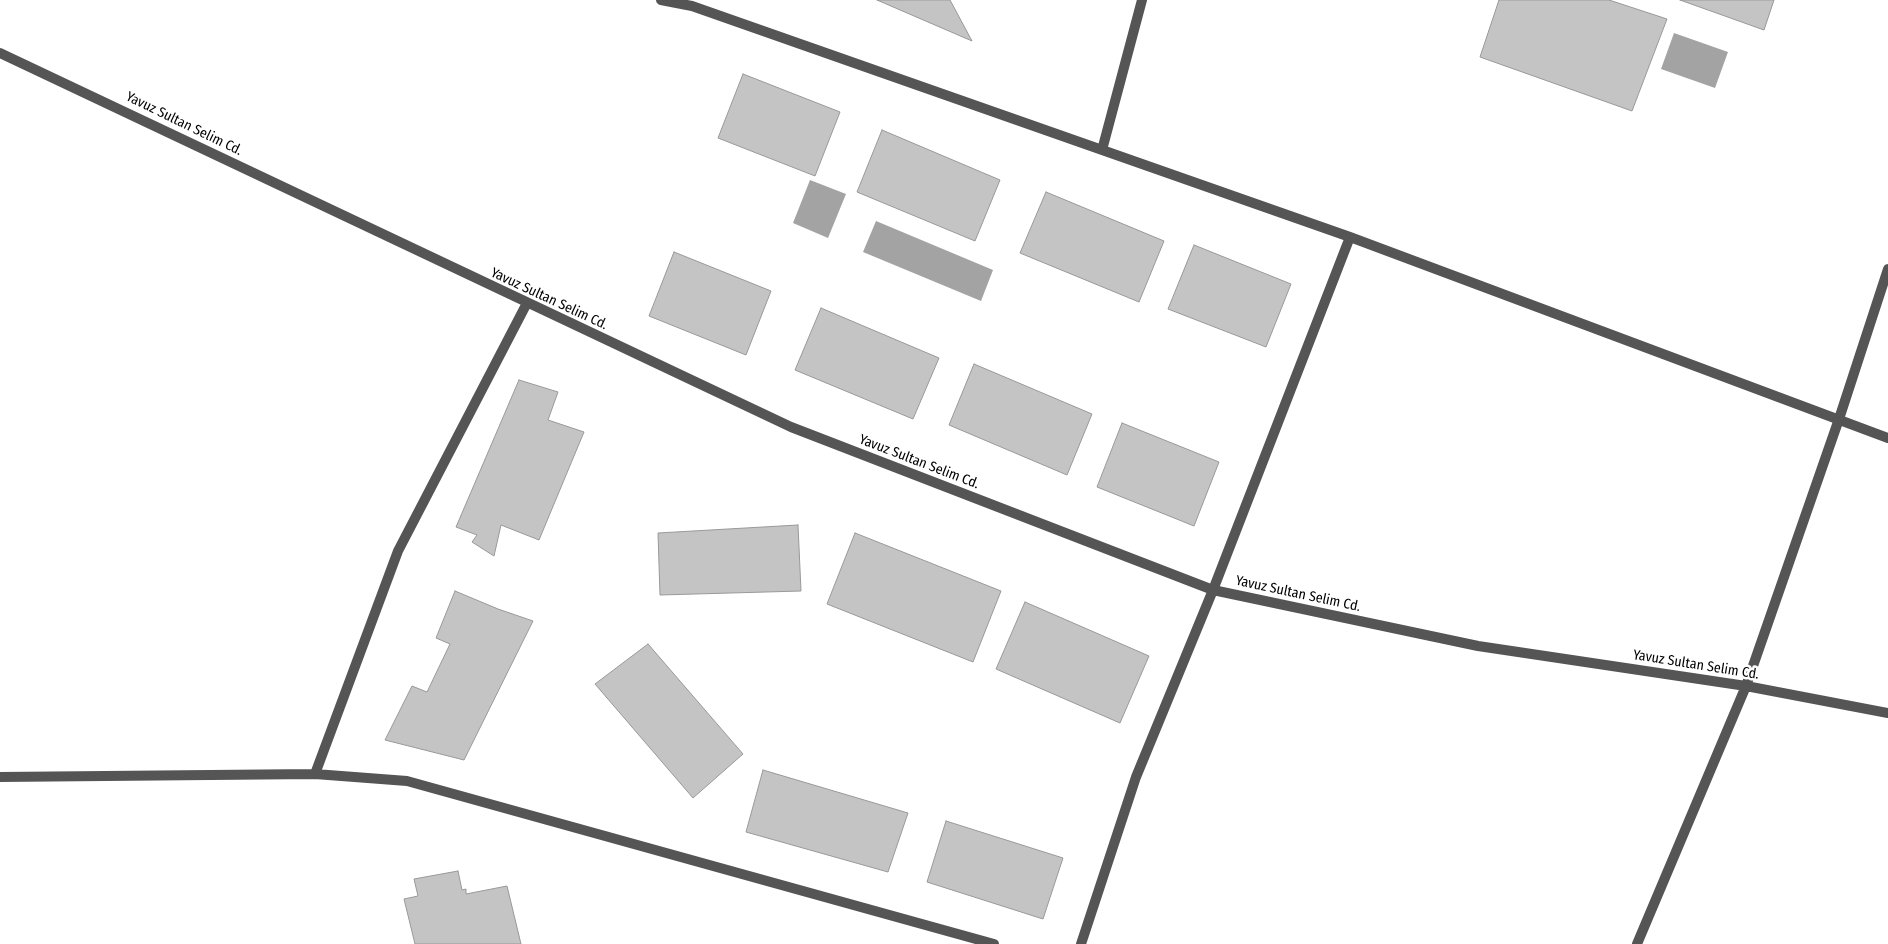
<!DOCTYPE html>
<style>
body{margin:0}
canvas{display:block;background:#fff}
</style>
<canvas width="1888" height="944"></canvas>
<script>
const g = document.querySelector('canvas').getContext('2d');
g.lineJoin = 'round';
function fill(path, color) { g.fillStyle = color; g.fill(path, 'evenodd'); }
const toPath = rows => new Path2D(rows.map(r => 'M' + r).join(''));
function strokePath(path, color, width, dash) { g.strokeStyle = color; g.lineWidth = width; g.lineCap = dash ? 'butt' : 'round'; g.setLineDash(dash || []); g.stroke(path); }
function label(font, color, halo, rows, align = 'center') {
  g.font = font + ' "Fira Sans Condensed",sans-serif'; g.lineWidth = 5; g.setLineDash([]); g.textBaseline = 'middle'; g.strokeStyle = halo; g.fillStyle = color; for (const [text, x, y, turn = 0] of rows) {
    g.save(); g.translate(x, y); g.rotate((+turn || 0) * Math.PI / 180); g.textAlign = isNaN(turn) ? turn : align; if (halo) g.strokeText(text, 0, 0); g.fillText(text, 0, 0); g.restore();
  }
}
const water = toPath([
 [1674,33,1728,52,1715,88,1661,69],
 [810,180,846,194,828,238,793,223],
 [876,221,993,270,981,301,863,252]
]);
const building = toPath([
 [877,0,950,0,972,41,877,0],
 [1499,0,1609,0,1667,19,1632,111,1480,57,1499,0],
 [1680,0,1774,0,1764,30,1680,0],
 [743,74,840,112,815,176,718,138,743,74],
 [882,130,1000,180,975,241,857,192,882,130],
 [1046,192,1164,241,1139,302,1020,253,1046,192],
 [1194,245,1291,284,1266,347,1168,309,1194,245],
 [674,252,771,291,746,355,649,316,674,252],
 [821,308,939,358,913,419,795,370,821,308],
 [974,364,1092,414,1067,475,949,425,974,364],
 [519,380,558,392,548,420,584,432,539,540,501,525,494,556,472,542,477,535,456,527,519,380],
 [1122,423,1219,462,1194,526,1097,487,1122,423],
 [798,525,801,591,660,595,658,533,798,525],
 [855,533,1001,591,973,662,827,604,855,533],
 [455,591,498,609,533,621,464,760,385,740,412,686,427,692,450,644,436,638,455,591],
 [1025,602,1149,656,1120,723,996,669,1025,602],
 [648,644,743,754,693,798,595,684,648,644],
 [763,770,908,813,888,872,746,832,763,770],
 [946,821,1063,858,1043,919,927,882,946,821],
 [458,871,462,890,466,889,466,894,507,886,521,944,415,944,404,899,418,896,414,879,458,871]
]);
const minor = toPath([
 [661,0,692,6,1350,237,1888,438],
 [0,53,791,427,1213,590,1478,646,1746,686,1888,713],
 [1102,150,1142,0],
 [315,774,398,551,527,303],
 [0,777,315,774,407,781,994,944],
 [1081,944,1136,777,1213,590,1350,237],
 [1637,944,1746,686,1839,419,1888,269]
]);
const streetNames = [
 ["Yavuz Sultan Selim Cd.",184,124,26],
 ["Yavuz Sultan Selim Cd.",549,299,25],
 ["Yavuz Sultan Selim Cd.",919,462,21],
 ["Yavuz Sultan Selim Cd.",1298,594,12],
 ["Yavuz Sultan Selim Cd.",1696,665,9]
];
fill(water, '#a3a3a3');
fill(building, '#c4c4c4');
strokePath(building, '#999', 1);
strokePath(minor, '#555', 10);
label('14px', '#000', '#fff', streetNames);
</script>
